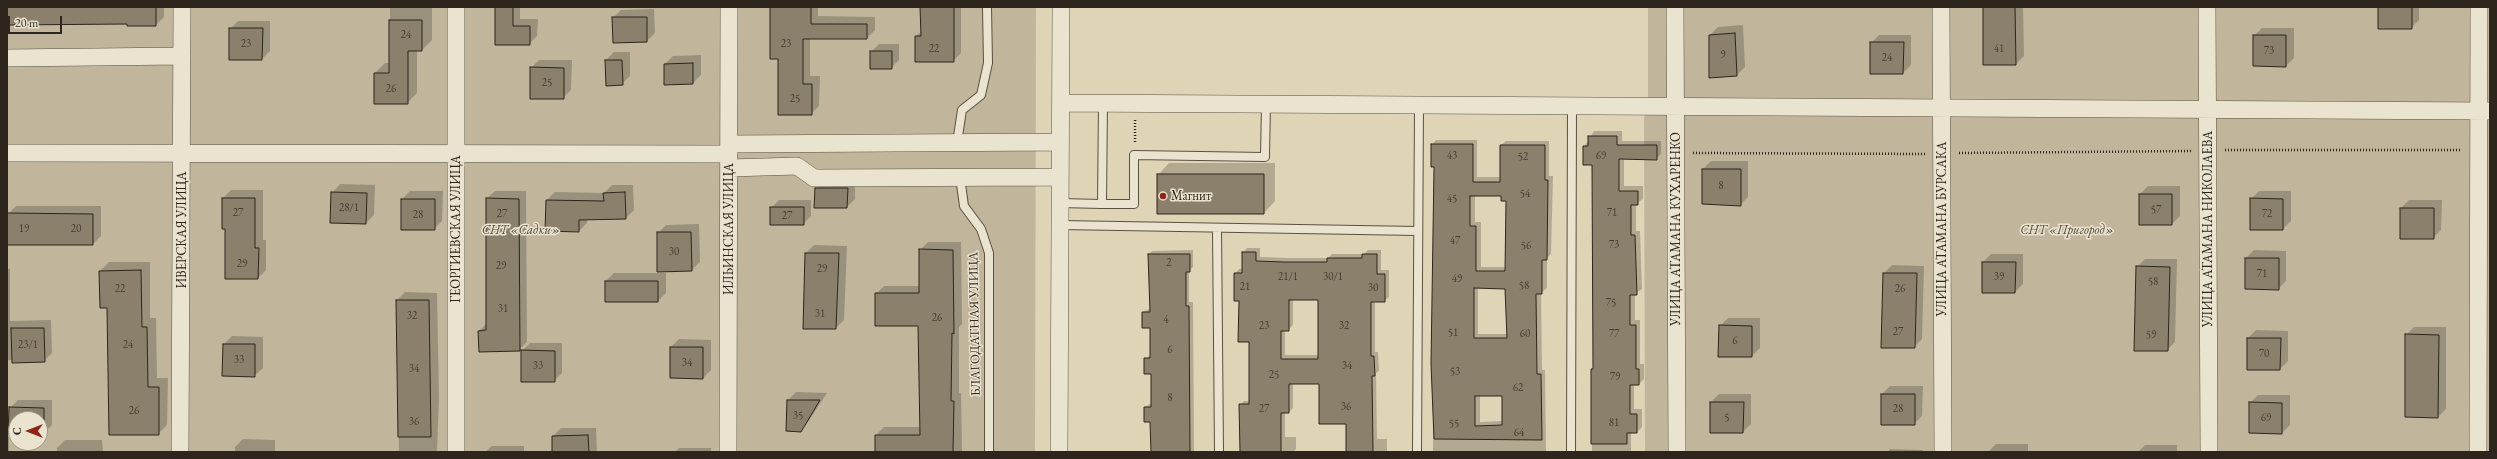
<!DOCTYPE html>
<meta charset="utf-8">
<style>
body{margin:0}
#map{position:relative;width:2497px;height:459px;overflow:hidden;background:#dfd4b5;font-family:"EB Garamond",serif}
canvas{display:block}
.frame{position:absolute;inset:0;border:8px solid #2e251c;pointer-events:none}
.north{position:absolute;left:8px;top:411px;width:40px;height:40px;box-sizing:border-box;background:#eae3cf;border:1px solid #9f9787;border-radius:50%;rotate:270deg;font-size:11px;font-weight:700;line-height:16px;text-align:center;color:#2e251c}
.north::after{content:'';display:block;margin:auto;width:14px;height:18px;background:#8f2418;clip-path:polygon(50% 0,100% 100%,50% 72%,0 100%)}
.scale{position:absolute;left:8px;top:16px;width:54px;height:18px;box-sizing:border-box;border:2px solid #2e251c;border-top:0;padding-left:5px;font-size:12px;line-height:14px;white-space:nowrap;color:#2e251c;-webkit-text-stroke:3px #eae3cf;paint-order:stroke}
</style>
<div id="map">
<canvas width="2497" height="459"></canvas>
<div class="frame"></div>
<div class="north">С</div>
<div class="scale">20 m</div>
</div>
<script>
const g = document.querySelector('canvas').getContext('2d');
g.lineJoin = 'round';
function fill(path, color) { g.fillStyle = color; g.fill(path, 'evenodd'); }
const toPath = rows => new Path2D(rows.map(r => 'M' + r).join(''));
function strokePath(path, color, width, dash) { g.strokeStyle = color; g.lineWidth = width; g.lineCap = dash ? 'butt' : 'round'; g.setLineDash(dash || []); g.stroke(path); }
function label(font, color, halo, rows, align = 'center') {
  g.font = font + ' "EB Garamond",serif'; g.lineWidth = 3; g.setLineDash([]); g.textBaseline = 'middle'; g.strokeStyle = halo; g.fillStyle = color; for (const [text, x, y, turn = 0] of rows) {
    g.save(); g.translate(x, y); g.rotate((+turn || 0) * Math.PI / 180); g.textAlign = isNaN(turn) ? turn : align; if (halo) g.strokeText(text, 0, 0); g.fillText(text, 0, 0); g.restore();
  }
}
const green = toPath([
 [7,7,1036,7,1035,452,7,452],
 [16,419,40,419,40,443,16,443],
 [1648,7,2490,7,2490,452,1645,452,1644,118,1648,106]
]);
const shadow = toPath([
 [7,7,164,7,164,17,156,25,67,23,7,24],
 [390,7,432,7,432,40,422,50,417,50,417,93,407,103,375,73,385,63,390,63],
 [480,7,520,7,520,19,538,19,537,36,529,44,496,44,496,8],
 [770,7,818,7,818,16,875,17,875,30,867,38,810,38,810,76,820,76,819,106,811,114,779,58,771,58],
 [921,7,961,7,961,53,953,61,916,36,922,31],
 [1983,7,2023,7,2024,56,2016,64],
 [2379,7,2419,7,2419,20,2411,28],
 [654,9,655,33,647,41,613,18,621,10],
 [238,21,270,21,270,51,262,59,230,29],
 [1743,25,1745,67,1737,75,1710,35,1718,27],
 [2262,28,2294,28,2294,58,2286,66,2254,36],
 [1879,35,1911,35,1911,65,1903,73,1871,43],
 [879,44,899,44,899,60,891,68,871,52],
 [614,52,630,52,630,76,622,84,606,60],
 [701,55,701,75,693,83,665,84,665,64,673,56],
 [539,60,572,60,571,90,563,98,531,68],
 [1594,131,1622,131,1622,141,1661,141,1661,154,1656,159,1624,158,1624,186,1643,186,1643,199,1636,204,1636,231,1640,231,1642,289,1635,294,1635,320,1640,320,1640,364,1644,364,1644,379,1639,384,1634,384,1634,409,1642,409,1642,427,1637,432,1631,432,1631,452,1592,452,1592,369,1594,367,1593,164,1584,147],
 [1436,140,1477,140,1477,177,1501,177,1501,145,1506,141,1549,141,1549,176,1553,176,1551,254,1547,258,1547,288,1541,293,1542,370,1545,370,1546,452,1433,452,1435,166,1432,145],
 [1475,195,1502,195,1507,200,1506,267,1481,267,1481,222,1475,222],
 [1478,287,1506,288,1508,334,1478,334],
 [1480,395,1503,395,1503,421,1480,422],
 [1711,161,1748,161,1748,197,1740,205,1703,169],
 [1169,163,1275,163,1275,201,1264,213,1158,175],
 [824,180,855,180,855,199,847,207,816,188],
 [340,184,375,185,374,215,366,223,331,222,332,193],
 [612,185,633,185,634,210,626,218,587,219,587,223,579,231,547,200,555,192,604,193],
 [2148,186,2180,186,2180,216,2172,224,2140,194],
 [231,190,263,190,263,240,266,240,266,270,258,278,226,278,226,228,223,228,223,198],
 [410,191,443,191,442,221,434,229,402,199],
 [495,191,526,191,527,342,519,350,479,331,487,323,486,199],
 [2259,191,2291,191,2291,221,2283,229,2251,199],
 [779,200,811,200,811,216,803,224,771,208],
 [2409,200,2442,200,2441,230,2433,238,2401,208],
 [16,206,101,206,101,236,93,244,8,214],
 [699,224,700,262,692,270,658,233,666,225],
 [928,242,961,242,962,324,959,327,959,393,961,393,962,452,876,452,876,435,884,427,921,427,919,325,876,294,884,286,920,286,920,250],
 [814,245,847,246,844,320,836,328,806,253],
 [1247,248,1260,248,1260,257,1288,258,1328,258,1332,254,1364,254,1368,250,1381,250,1381,270,1389,270,1389,297,1384,301,1375,301,1375,352,1378,352,1379,371,1376,373,1377,439,1387,439,1387,452,1347,452,1347,423,1320,383,1293,383,1293,408,1289,412,1285,412,1285,437,1296,437,1296,449,1293,452,1240,452,1240,405,1244,401,1250,401,1250,341,1235,274,1239,269,1243,269,1243,253],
 [1293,299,1319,299,1319,355,1285,355,1285,330,1288,330,1293,325],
 [1193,250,1193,267,1189,271,1189,302,1193,302,1194,452,1152,452,1151,421,1145,421,1145,407,1152,403,1152,373,1145,359,1151,355,1151,327,1143,312,1151,308,1149,254,1152,251],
 [2254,250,2286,251,2286,281,2278,289,2246,258],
 [1991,254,2023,254,2023,284,2015,292,1983,292,1983,262],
 [2145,259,2177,259,2175,342,2167,350,2137,267],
 [109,262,150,262,150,318,156,318,157,378,168,378,167,425,158,434,108,307,100,271],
 [1892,265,1924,266,1922,339,1914,347,1884,273],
 [7,269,10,269,10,321,51,320,52,353,44,361,7,360],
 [614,273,666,273,666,293,658,301,606,281],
 [405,292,437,293,439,398,437,452,399,452,397,300],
 [1728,318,1760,318,1760,348,1752,356,1720,326],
 [2414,327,2446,327,2446,409,2438,417,2406,335],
 [2256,330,2288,331,2288,361,2280,369,2248,338],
 [232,336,263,337,263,368,254,376,224,344],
 [679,339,711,340,711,370,703,378,671,347],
 [530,343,562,343,562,373,554,381,522,351],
 [1890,386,1923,386,1922,416,1914,424,1882,394],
 [796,392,827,393,808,422,800,431,788,400],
 [1719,394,1751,394,1751,424,1743,432,1711,402],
 [2258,395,2290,395,2290,425,2282,433,2250,403],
 [18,400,52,400,52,425,44,433,40,433,40,419,16,419,16,433,10,408],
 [561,428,596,428,597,452,553,452,553,436],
 [7,437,9,437,9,452,7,452],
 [243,439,275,440,275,452,235,452,235,447],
 [65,440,102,440,103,452,57,452,57,448],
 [1996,444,2028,444,2028,452,1988,452],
 [2145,445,2177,445,2177,452,2138,452],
 [492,446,524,446,524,452,485,452],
 [679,448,711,448,711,452,675,452],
 [1890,449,1923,450,1923,452,1888,452]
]);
const building = toPath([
 [7,7,156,7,156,26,127,26,127,24,7,25,7,7],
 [495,7,513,7,513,26,530,26,530,45,495,45,495,7],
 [770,7,811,7,811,24,867,24,867,39,803,39,803,84,812,84,812,115,778,115,778,59,770,59,770,7],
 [920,7,954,7,954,62,915,62,915,36,921,36,920,7],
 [1983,7,2015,7,2016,65,1983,65,1983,7],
 [2378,7,2412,7,2412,29,2378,29,2378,7],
 [612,17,647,17,647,42,613,43,612,17],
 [389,20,422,20,422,51,408,51,408,104,374,104,374,73,389,73,389,20],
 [229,28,263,28,262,60,229,60,229,28],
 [1735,33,1737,76,1709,78,1709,35,1735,33],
 [2253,35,2286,35,2286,67,2253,66,2253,35],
 [1870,42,1904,42,1903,74,1870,74,1870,42],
 [870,51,892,51,892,69,870,69,870,51],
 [605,60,622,60,623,85,606,86,605,60],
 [693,63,693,84,664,85,664,64,693,63],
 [530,67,564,68,564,99,530,99,530,67],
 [1588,136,1617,136,1617,145,1657,145,1657,160,1619,159,1619,191,1638,191,1638,205,1631,205,1631,235,1635,235,1637,295,1630,295,1630,325,1636,325,1636,369,1639,369,1639,385,1630,385,1630,414,1637,414,1637,433,1627,433,1627,444,1591,444,1591,369,1593,369,1592,165,1583,165,1583,146,1588,146,1588,136],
 [1431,144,1473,144,1473,182,1500,182,1500,145,1545,145,1545,180,1548,180,1547,260,1542,260,1542,294,1536,294,1537,374,1541,374,1542,440,1434,439,1431,364,1434,167,1431,167,1431,144],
 [1470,196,1501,196,1501,201,1506,201,1505,271,1476,271,1476,226,1470,226,1470,196],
 [1474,288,1505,289,1507,338,1474,338,1474,288],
 [1475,396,1502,396,1502,425,1475,426,1475,396],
 [1702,169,1741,169,1741,206,1702,204,1702,169],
 [1157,174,1264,174,1264,214,1157,214,1157,174],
 [815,188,848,188,847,208,814,208,815,188],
 [331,192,367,193,366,224,330,223,331,192],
 [625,192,626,219,579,220,579,232,545,231,546,200,604,201,603,193,625,192],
 [2139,194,2172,194,2172,225,2139,225,2139,194],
 [222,198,255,198,255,248,259,248,258,279,225,279,225,229,222,229,222,198],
 [486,198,519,199,520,351,479,352,478,331,486,330,486,198],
 [2250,198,2283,199,2283,230,2250,230,2250,198],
 [401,199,435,199,435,230,401,230,401,199],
 [770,207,804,207,804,225,770,225,770,207],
 [2400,208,2434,208,2434,239,2400,239,2400,208],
 [7,213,93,214,93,245,7,245,7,213],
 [657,232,691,232,692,271,657,272,657,232],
 [919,249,953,250,954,334,952,333,951,401,954,401,953,452,875,452,875,435,920,435,918,326,875,326,875,293,919,293,919,249],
 [1242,252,1256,252,1256,261,1284,262,1327,262,1327,258,1362,258,1362,254,1377,254,1377,274,1385,274,1385,302,1371,302,1371,356,1374,356,1375,376,1372,376,1373,452,1346,452,1346,424,1319,424,1319,384,1289,384,1289,413,1281,413,1281,452,1240,452,1239,404,1249,404,1249,342,1238,342,1239,301,1234,301,1234,273,1242,273,1242,252],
 [1289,300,1318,300,1318,359,1281,359,1281,331,1289,331,1289,300],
 [805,253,839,253,836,329,803,329,805,253],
 [1148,254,1190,254,1190,272,1186,272,1186,306,1189,306,1190,452,1151,452,1150,422,1144,422,1144,407,1151,407,1151,374,1144,374,1144,358,1150,358,1150,328,1142,328,1142,312,1150,312,1148,254],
 [2245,258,2279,258,2279,290,2245,289,2245,258],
 [1982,262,2016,262,2015,293,1982,293,1982,262],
 [2136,266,2170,267,2168,351,2134,351,2136,266],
 [141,270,142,327,147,327,148,387,159,387,159,435,109,435,107,308,100,308,99,271,141,270],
 [1883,273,1917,273,1915,348,1881,348,1883,273],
 [605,281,658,281,658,302,605,302,605,281],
 [396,300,429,300,431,437,398,437,396,300],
 [1719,325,1752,326,1752,357,1718,357,1719,325],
 [11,328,44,328,45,362,12,363,11,328],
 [2405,334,2439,335,2438,418,2405,417,2405,334],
 [2247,338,2281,338,2280,370,2247,370,2247,338],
 [223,344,255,344,255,377,222,376,223,344],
 [670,347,703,347,703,379,670,378,670,347],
 [521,350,555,351,555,382,521,382,521,350],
 [1881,394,1915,394,1915,425,1881,425,1881,394],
 [787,400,820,400,801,432,786,431,787,400],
 [1710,402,1744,402,1743,433,1710,433,1710,402],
 [2249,402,2282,403,2282,434,2249,433,2249,402],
 [9,407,44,408,44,434,40,434,40,419,16,419,16,434,8,434,9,407],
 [588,435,589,452,552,452,552,436,588,435]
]);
const path = toPath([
 [1135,142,1135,119],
 [2225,150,2462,150],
 [1693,153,1926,154],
 [1959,153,2192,151]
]);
const lane = toPath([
 [1103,103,1102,204,1134,204,1134,155,1265,157,1266,104],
 [957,143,962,110,981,95,988,63,987,7],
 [960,177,964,206,981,229,989,253,989,452],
 [1060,203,1102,204],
 [1060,225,1418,231],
 [1217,228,1219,452],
 [1417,452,1419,105],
 [1571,452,1572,106]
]);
const street = toPath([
 [456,7,456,452],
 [1675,7,1677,452],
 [1941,7,1943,452],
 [2207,7,2209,452],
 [7,58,182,56],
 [1061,103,2490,111],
 [730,144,1060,142],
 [7,153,729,154],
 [729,168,797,166,814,178,1060,177],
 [180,452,182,7],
 [728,452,729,7],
 [1059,452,1061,7],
 [2478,452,2479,7]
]);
const markers = [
 [1163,196,4,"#8f2418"]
];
const numberNames = [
 ["24",406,35],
 ["23",246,44],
 ["23",786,44],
 ["22",934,49],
 ["41",1999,49],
 ["73",2269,51],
 ["9",1723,55],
 ["24",1887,58],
 ["25",547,83],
 ["26",391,89],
 ["25",795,99],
 ["43",1452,156],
 ["69",1601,156],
 ["52",1523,157],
 ["8",1721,186],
 ["54",1525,194],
 ["45",1452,199],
 ["28/1",349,208],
 ["57",2156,210],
 ["27",238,213],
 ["71",1612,213],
 ["27",502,214],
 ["72",2267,214],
 ["28",418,215],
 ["27",787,216],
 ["19",24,229],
 ["20",76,229],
 ["47",1455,241],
 ["73",1614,245],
 ["56",1526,246],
 ["30",674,252],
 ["2",1169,263],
 ["29",242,264],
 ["29",501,266],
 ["29",822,269],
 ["71",2262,274],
 ["21/1",1288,277],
 ["30/1",1333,277],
 ["39",1999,277],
 ["49",1457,279],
 ["58",2153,282],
 ["58",1524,286],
 ["21",1245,287],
 ["30",1373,288],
 ["22",120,289],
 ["26",1900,289],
 ["75",1611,303],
 ["31",503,309],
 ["31",820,314],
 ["32",412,316],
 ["26",937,318],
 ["4",1166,320],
 ["23",1264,326],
 ["32",1344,326],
 ["27",1898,332],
 ["51",1453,333],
 ["60",1525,334],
 ["77",1614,334],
 ["59",2151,335],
 ["6",1735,341],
 ["23/1",28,345],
 ["24",128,345],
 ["6",1170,350],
 ["70",2264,354],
 ["33",239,360],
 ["34",687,363],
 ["33",538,366],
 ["34",1347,366],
 ["34",414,369],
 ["53",1455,372],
 ["25",1274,375],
 ["79",1615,377],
 ["62",1518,388],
 ["8",1170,398],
 ["36",1346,407],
 ["27",1264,409],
 ["28",1898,409],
 ["26",134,411],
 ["35",798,416],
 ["5",1727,418],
 ["69",2266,418],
 ["36",414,422],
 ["81",1614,423],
 ["55",1454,424],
 ["64",1519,433]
];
const poiNames = [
 ["Магнит",1171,196]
];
const streetNames = [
 ["ГЕОРГИЕВСКАЯ УЛИЦА",456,229,-90],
 ["ИЛЬИНСКАЯ УЛИЦА",729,229,-90],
 ["УЛИЦА АТАМАНА КУХАРЕНКО",1676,229,-90],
 ["УЛИЦА АТАМАНА БУРСАКА",1942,229,-90],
 ["УЛИЦА АТАМАНА НИКОЛАЕВА",2208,229,-90],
 ["ИВЕРСКАЯ УЛИЦА",182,230,-90],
 ["БЛАГОДАТНАЯ УЛИЦА",975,324,-91]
];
const parkNames = [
 ["СНТ «Садки»",521,230],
 ["СНТ «Пригород»",2067,230]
];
fill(green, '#c1b69b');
fill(shadow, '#0003');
fill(building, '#8a806c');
strokePath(building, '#2e251c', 1);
strokePath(lane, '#5a5142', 10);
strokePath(street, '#5a5142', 18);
strokePath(path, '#2e251c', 2.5, [1, 2]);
strokePath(lane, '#eae3cf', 8);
strokePath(street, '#eae3cf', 17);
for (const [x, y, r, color] of markers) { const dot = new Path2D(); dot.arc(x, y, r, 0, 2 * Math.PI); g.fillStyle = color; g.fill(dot); strokePath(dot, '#eae3cf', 1.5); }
label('11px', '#453c30', null, numberNames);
label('13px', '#2e251c', '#eae3cf', poiNames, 'left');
label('13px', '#2e251c', '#eae3cf', streetNames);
label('italic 13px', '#53493c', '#eae3cf', parkNames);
</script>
